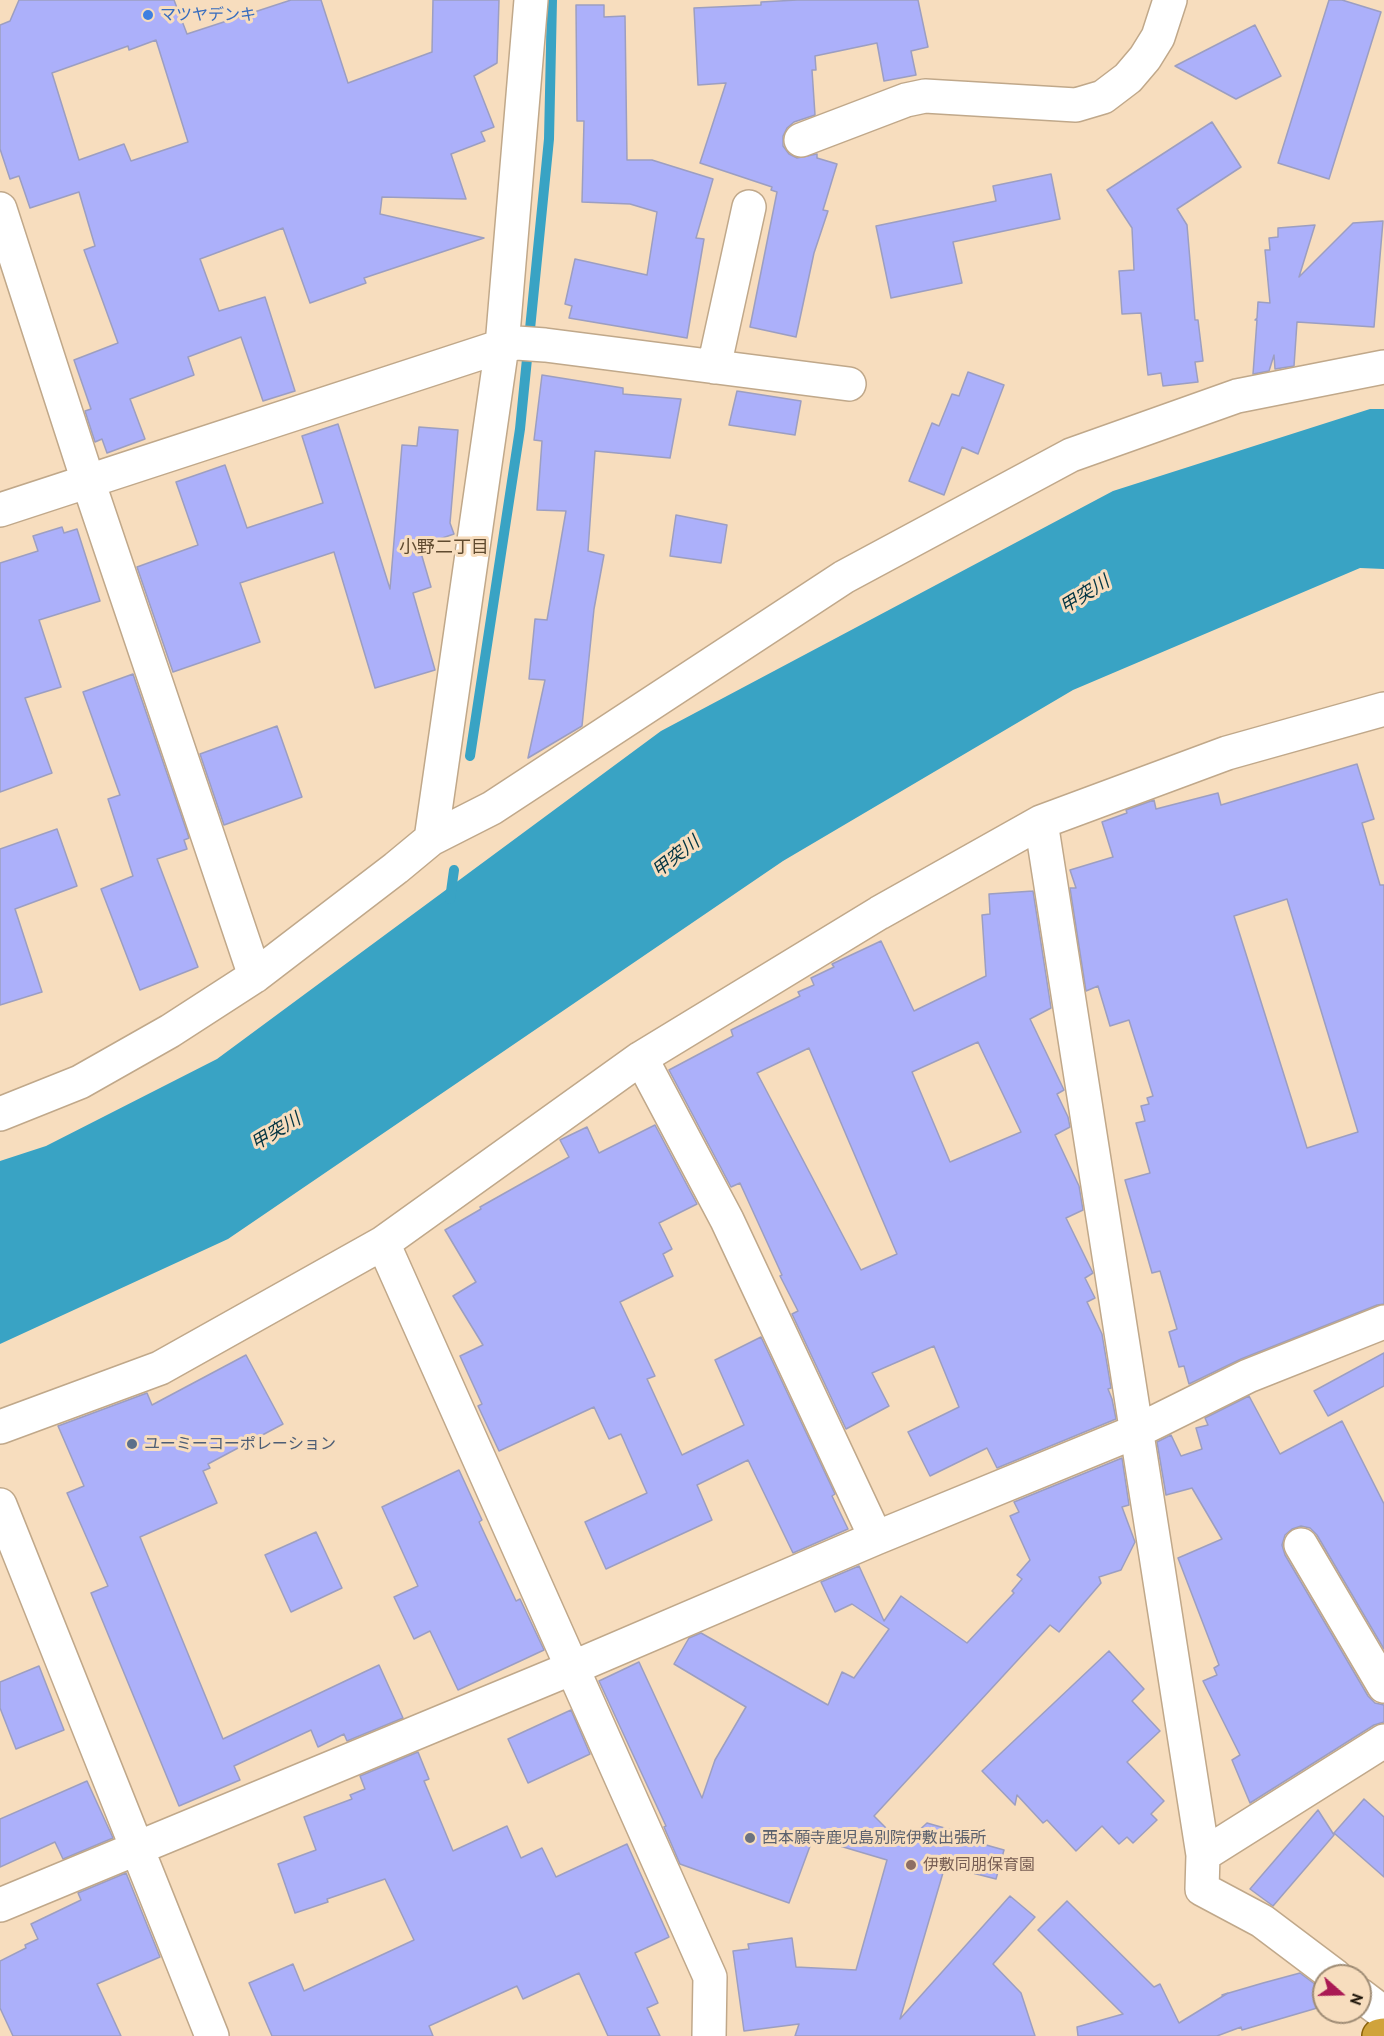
<!DOCTYPE html>
<meta charset="utf-8">
<style>
body{margin:0}
#map{position:relative;width:1384px;height:2036px;overflow:hidden;background:#f7ddbe;font-family:"PT Sans",sans-serif}
canvas{display:block}
.north{position:absolute;left:1312px;top:1964px;width:60px;height:60px;box-sizing:border-box;background:#f7ddbe;border:2px solid #9f8c75;border-radius:50%;rotate:110deg;font-size:16px;font-weight:700;line-height:24px;text-align:center;color:#1b1207}
.north::after{content:'';display:block;margin:auto;width:21px;height:27px;background:#aa1a54;clip-path:polygon(50% 0,100% 100%,50% 72%,0 100%)}
</style>
<div id="map">
<canvas width="1384" height="2036"></canvas>
<div class="north">N</div>
</div>
<script>
const g = document.querySelector('canvas').getContext('2d');
g.lineJoin = 'round';
function fill(path, color) { g.fillStyle = color; g.fill(path, 'evenodd'); }
const toPath = rows => new Path2D(rows.map(r => 'M' + r).join(''));
function strokePath(path, color, width, dash) { g.strokeStyle = color; g.lineWidth = width; g.lineCap = dash ? 'butt' : 'round'; g.setLineDash(dash || []); g.stroke(path); }
function label(font, color, halo, rows, align = 'center') {
  g.font = font + ' "PT Sans","Noto Sans JP",sans-serif'; g.lineWidth = 6; g.setLineDash([]); g.textBaseline = 'middle'; g.strokeStyle = halo; g.fillStyle = color; for (const [text, x, y, turn = 0] of rows) {
    g.save(); g.translate(x, y); g.rotate((+turn || 0) * Math.PI / 180); g.textAlign = isNaN(turn) ? turn : align; if (halo) g.strokeText(text, 0, 0); g.fillText(text, 0, 0); g.restore();
  }
}
const water = toPath([
 [1370,409,1384,409,1384,569,1360,568,1073,690,783,861,228,1239,0,1344,0,1161,46,1146,217,1059,661,731,1113,491]
]);
const stream = toPath([
 [470,756,520,429,549,139,552,0],
 [450,899,454,870]
]);
const building = toPath([
 [19,0,174,0,187,34,291,0,321,0,348,83,432,52,433,0,499,0,497,63,474,76,494,127,481,132,485,141,451,154,466,199,382,197,380,214,484,238,364,278,366,283,310,303,283,228,200,259,219,311,265,297,295,391,263,401,241,337,188,357,194,375,130,399,145,439,107,453,102,439,95,442,85,411,91,409,74,360,118,343,84,250,95,246,79,192,30,208,19,176,10,179,0,149,0,25,10,21,19,0],
 [156,40,188,142,131,161,124,144,79,160,52,73,128,46,129,50,156,40],
 [797,0,918,0,928,47,911,51,916,75,884,81,877,43,815,56,816,70,812,70,815,115,794,122,787,128,783,136,783,146,789,154,797,158,817,154,817,158,837,164,823,210,828,211,814,253,796,337,750,327,777,192,771,190,772,187,700,163,726,83,698,85,694,8,761,5,761,2,797,0],
 [1329,0,1342,0,1381,12,1329,179,1278,163,1329,0],
 [576,5,604,5,604,17,625,16,627,160,652,160,713,179,696,238,704,239,687,338,569,318,572,306,565,304,575,259,647,275,657,212,630,204,582,202,584,121,577,121,576,5],
 [1255,25,1281,76,1236,99,1175,66,1255,25],
 [1212,122,1241,167,1177,209,1187,225,1195,320,1198,320,1203,361,1195,362,1198,382,1163,386,1161,373,1148,375,1141,313,1122,314,1119,271,1134,270,1132,228,1107,190,1212,122],
 [1051,174,1060,219,953,242,962,283,891,298,876,226,996,201,993,186,1051,174],
 [1383,221,1374,327,1297,322,1294,366,1275,369,1274,355,1269,371,1253,374,1257,320,1255,320,1257,318,1258,302,1270,303,1265,250,1270,250,1269,238,1278,237,1278,228,1315,225,1299,277,1353,223,1383,221],
 [968,372,1004,385,978,454,962,447,944,495,909,481,932,423,939,426,952,394,959,396,968,372],
 [542,375,623,388,623,394,681,399,670,458,595,451,588,551,604,555,594,609,582,726,528,758,545,680,529,679,535,619,547,620,566,511,537,510,542,441,534,440,542,375],
 [737,391,801,401,795,435,729,425,737,391],
 [338,424,390,589,402,445,417,446,419,427,458,430,450,523,454,534,419,546,431,587,413,593,435,670,375,688,334,552,240,583,260,642,173,672,137,567,198,545,176,482,225,465,247,528,323,503,302,436,338,424],
 [676,515,727,525,721,563,670,556,676,515],
 [62,527,64,533,77,529,100,601,39,620,61,687,25,698,52,773,0,792,0,563,38,551,33,536,62,527],
 [133,674,189,838,184,840,187,849,157,859,198,967,140,990,101,889,133,876,108,799,120,795,83,692,133,674],
 [277,726,302,797,224,825,200,754,277,726],
 [1357,764,1374,819,1362,823,1380,885,1384,885,1384,1304,1377,1305,1241,1359,1189,1384,1184,1366,1179,1367,1169,1332,1177,1329,1160,1271,1152,1273,1125,1180,1150,1173,1136,1123,1145,1121,1141,1106,1149,1104,1147,1098,1153,1096,1129,1020,1110,1026,1098,986,1086,991,1070,888,1076,888,1070,870,1113,857,1102,822,1127,813,1126,810,1154,800,1156,809,1218,793,1221,805,1357,764],
 [1287,899,1358,1132,1307,1148,1234,916,1287,899],
 [57,829,77,886,15,909,42,992,0,1005,0,849,57,829],
 [1033,891,1051,1008,1030,1019,1064,1090,1057,1094,1068,1117,1070,1127,1055,1135,1079,1186,1083,1210,1066,1218,1093,1273,1085,1278,1095,1298,1087,1302,1102,1334,1111,1388,1108,1389,1112,1399,1116,1419,997,1468,987,1448,930,1476,908,1432,959,1407,934,1346,872,1373,889,1406,846,1429,792,1314,798,1311,780,1276,782,1275,740,1183,731,1187,669,1070,733,1036,731,1030,800,996,798,992,814,985,811,978,834,967,832,964,881,941,914,1011,986,976,982,915,990,914,989,894,1033,891],
 [978,1042,1021,1132,950,1162,912,1072,978,1042],
 [809,1048,897,1254,861,1270,757,1073,809,1048],
 [655,1125,697,1204,659,1223,672,1249,663,1254,673,1276,620,1302,655,1376,647,1379,682,1455,744,1425,715,1360,761,1337,835,1494,832,1496,848,1529,793,1553,748,1460,697,1485,712,1520,606,1569,585,1522,647,1493,621,1434,609,1439,594,1407,499,1451,478,1406,482,1404,460,1356,483,1345,453,1296,476,1282,445,1230,481,1209,480,1207,569,1157,560,1140,587,1127,599,1153,655,1125],
 [1384,1353,1384,1386,1328,1416,1314,1391,1384,1353],
 [246,1355,283,1424,208,1464,210,1468,203,1471,217,1503,140,1537,223,1739,379,1665,403,1718,347,1741,344,1734,318,1747,311,1730,234,1766,240,1780,179,1806,91,1593,108,1586,67,1493,84,1486,58,1426,147,1393,152,1405,246,1355],
 [1249,1396,1280,1454,1342,1421,1384,1504,1384,1649,1317,1535,1310,1528,1301,1526,1292,1529,1285,1535,1282,1545,1285,1555,1368,1696,1375,1703,1384,1705,1384,1722,1374,1725,1250,1803,1232,1760,1240,1755,1203,1681,1217,1675,1214,1668,1219,1665,1178,1558,1222,1539,1192,1488,1166,1495,1157,1442,1171,1435,1181,1456,1202,1449,1196,1428,1208,1425,1205,1418,1249,1396],
 [1122,1458,1129,1505,1122,1507,1135,1542,1121,1570,1099,1577,1101,1583,1059,1632,1050,1625,874,1816,903,1845,927,1823,955,1831,954,1836,1004,1850,996,1879,945,1866,900,2019,1010,1896,1035,1917,993,1964,1021,1993,1035,2036,795,2036,799,2024,744,2031,733,1951,749,1949,748,1944,792,1938,796,1967,856,1970,887,1860,813,1838,789,1903,680,1864,664,1827,666,1826,599,1681,639,1662,702,1798,715,1760,746,1707,674,1664,689,1638,701,1633,828,1705,842,1672,854,1678,889,1629,852,1604,835,1612,821,1582,859,1566,884,1621,901,1596,967,1643,1014,1593,1012,1591,1022,1579,1017,1575,1030,1560,1010,1516,1019,1512,1014,1502,1122,1458],
 [459,1470,482,1520,479,1522,516,1601,520,1599,544,1650,458,1690,430,1631,414,1639,394,1597,418,1586,382,1507,459,1470],
 [316,1532,342,1588,291,1612,265,1555,316,1532],
 [1109,1651,1144,1689,1132,1701,1160,1731,1127,1762,1164,1801,1151,1814,1157,1820,1133,1843,1127,1837,1119,1844,1102,1826,1076,1851,1047,1820,1043,1823,1017,1795,1015,1805,982,1771,1109,1651],
 [39,1666,64,1730,16,1749,0,1708,0,1682,39,1666],
 [571,1710,590,1754,528,1783,508,1739,571,1710],
 [418,1752,429,1779,424,1781,453,1851,507,1826,521,1858,542,1848,556,1877,627,1844,669,1937,635,1953,658,2003,647,2008,660,2036,608,2036,579,1973,523,1999,517,1986,429,2026,433,2036,272,2036,249,1983,293,1964,304,1991,414,1940,385,1879,327,1899,328,1902,295,1913,278,1864,316,1850,304,1817,352,1799,350,1795,365,1789,360,1776,418,1752],
 [87,1781,113,1838,63,1859,55,1842,0,1867,0,1819,87,1781],
 [1364,1799,1384,1817,1384,1877,1334,1833,1364,1799],
 [1318,1810,1334,1835,1273,1906,1250,1889,1318,1810],
 [126,1873,160,1957,97,1984,121,2036,13,2036,0,2008,0,1961,26,1948,25,1945,38,1939,31,1924,81,1900,78,1893,126,1873],
 [1067,1901,1154,1987,1160,1984,1179,2023,1228,1993,1222,1995,1263,1983,1300,1973,1324,1991,1324,2006,1242,2030,1241,2027,1217,2036,1078,2036,1077,2027,1123,2014,1038,1930,1067,1901]
]);
const minor = toPath([
 [801,140,906,100,925,96,1076,105,1103,97,1128,78,1145,58,1158,37,1170,0],
 [0,209,88,481,255,976],
 [714,367,749,207],
 [0,510,502,346,517,343,545,345,849,384],
 [1041,822,1203,1855,1202,1889,1262,1921,1335,1976],
 [431,839,502,346,531,0],
 [641,1058,727,1220,876,1538],
 [0,1114,80,1082,170,1031,255,976,396,868,431,839,492,808,844,577,1071,455,1237,396,1384,367],
 [383,1243,710,1977,709,2036],
 [0,1427,160,1368,383,1243,641,1058,879,913,1041,822,1227,753,1384,709],
 [0,1505,212,2036],
 [1301,1545,1384,1686],
 [1203,1855,1384,1741],
 [0,1905,572,1668,876,1538,1137,1431,1248,1376,1384,1322],
 [1360,1995,1384,2013]
]);
const trunk = toPath([
 [1379,2036,1384,2035]
]);
const markers = [
 [148,15,6,"#3f7fe0"],
 [132,1444,6,"#5c6f8a"],
 [750,1838,6,"#6b7280"],
 [911,1865,6,"#8d6e63"]
];
const shopNames = [
 ["マツヤデンキ",160,15]
];
const serviceNames = [
 ["ユーミーコーポレーション",144,1444]
];
const worshipNames = [
 ["西本願寺鹿児島別院伊敷出張所",762,1838]
];
const educationNames = [
 ["伊敷同朋保育園",923,1865]
];
const neighbourhoodNames = [
 ["小野二丁目",444,548]
];
const waterNames = [
 ["甲突川",1085,595,-32],
 ["甲突川",676,857,-38],
 ["甲突川",276,1132,-31]
];
fill(water, '#39a3c4');
strokePath(stream, '#39a3c4', 10);
fill(building, '#acb0fa');
strokePath(building, '#9c9ec1', 1.5);
strokePath(minor, '#c0a88a', 36);
strokePath(trunk, '#8a6109', 36);
strokePath(minor, '#fff', 33);
strokePath(trunk, '#d0a33b', 33);
for (const [x, y, r, color] of markers) { const dot = new Path2D(); dot.arc(x, y, r, 0, 2 * Math.PI); g.fillStyle = color; g.fill(dot); strokePath(dot, '#f7ddbe', 2); }
label('16px', '#366cbe', '#f7ddbe', shopNames, 'left');
label('16px', '#4e5e75', '#f7ddbe', serviceNames, 'left');
label('16px', '#5b616d', '#f7ddbe', worshipNames, 'left');
label('16px', '#785e54', '#f7ddbe', educationNames, 'left');
label('18px', '#604b30', '#f7ddbe', neighbourhoodNames);
label('italic 18px', '#023442', '#f7ddbe', waterNames);
</script>
